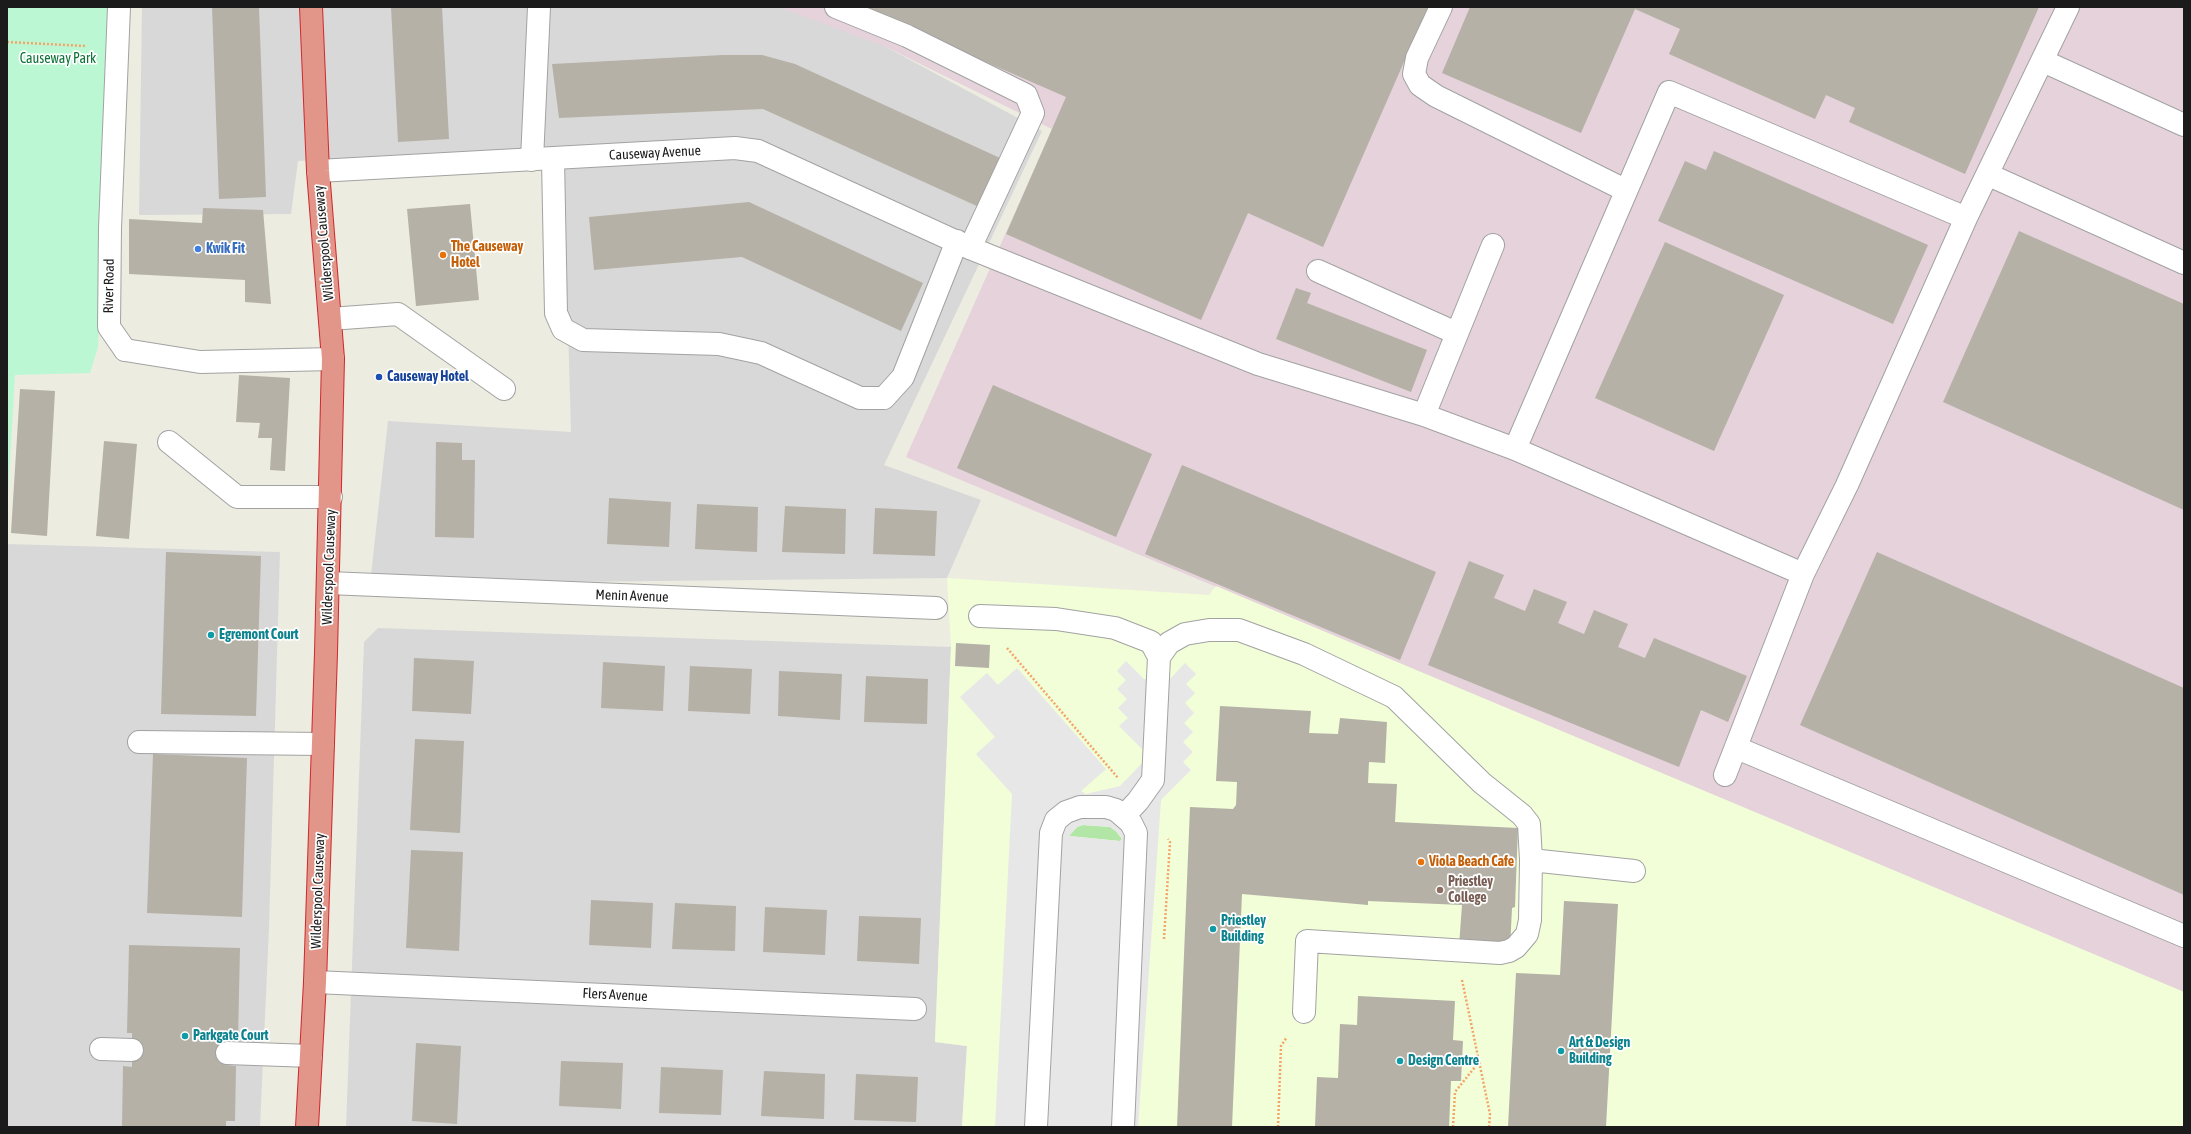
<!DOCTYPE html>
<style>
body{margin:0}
#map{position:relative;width:2191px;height:1134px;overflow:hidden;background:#ecece0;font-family:"Asap Condensed",sans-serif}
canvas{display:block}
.frame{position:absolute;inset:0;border:8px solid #1b1b1b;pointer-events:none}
</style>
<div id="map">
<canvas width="2191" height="1134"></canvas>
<div class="frame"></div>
</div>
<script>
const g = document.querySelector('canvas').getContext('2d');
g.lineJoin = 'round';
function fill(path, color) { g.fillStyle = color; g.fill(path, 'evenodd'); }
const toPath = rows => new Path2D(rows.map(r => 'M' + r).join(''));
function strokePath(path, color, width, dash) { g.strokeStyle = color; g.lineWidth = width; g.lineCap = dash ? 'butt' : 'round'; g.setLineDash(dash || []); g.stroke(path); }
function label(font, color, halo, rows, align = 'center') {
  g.font = font + ' "Asap Condensed",sans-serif'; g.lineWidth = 3.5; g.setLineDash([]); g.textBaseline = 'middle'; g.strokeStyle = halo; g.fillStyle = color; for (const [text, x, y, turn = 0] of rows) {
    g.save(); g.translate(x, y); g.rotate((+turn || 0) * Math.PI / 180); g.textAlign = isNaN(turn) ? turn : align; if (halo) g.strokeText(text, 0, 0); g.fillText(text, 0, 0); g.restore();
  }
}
const residential = toPath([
 [142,7,794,7,821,12,1042,131,884,465,981,500,947,578,370,584,388,421,571,432,563,147,298,161,291,214,139,215],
 [7,544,280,552,269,928,260,1127,7,1127],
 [378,628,951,647,935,1042,967,1046,962,1127,346,1127,364,642]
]);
const industrial = toPath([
 [779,7,2184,7,2184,992,906,457,1052,129,886,47]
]);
const education = toPath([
 [947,578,1209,595,1216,586,2184,992,2184,1127,962,1127,967,1046,935,1042,951,647]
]);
const grass = toPath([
 [1083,825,1110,827,1115,830,1122,839,1120,841,1069,836,1077,827]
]);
const park = toPath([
 [7,7,111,7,98,347,90,373,15,375,7,512]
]);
const parking = toPath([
 [1126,661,1144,679,1168,681,1185,663,1196,674,1186,684,1195,693,1185,703,1194,713,1184,723,1193,732,1183,742,1193,752,1183,762,1191,770,1161,800,1138,1127,995,1127,1012,794,976,754,995,737,960,697,987,673,998,685,1017,668,1106,769,1081,791,1086,794,1120,786,1149,756,1119,726,1128,718,1118,708,1127,699,1117,689,1126,680,1117,671],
 [1083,825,1110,827,1119,834,1122,839,1120,841,1069,836,1077,827]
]);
const building = toPath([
 [212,7,259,7,266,197,219,199],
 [391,7,442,7,449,139,398,142],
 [871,7,1428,7,1323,247,1248,213,1201,320,1006,234,1066,97,869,11],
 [1470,7,2039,7,1965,174,1849,122,1855,108,1826,95,1815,119,1669,54,1680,29,1635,9,1581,133,1442,73],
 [723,55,762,55,795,64,1000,158,979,207,763,109,559,118,552,64],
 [1714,151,1928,245,1893,324,1658,221,1685,161,1706,170],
 [749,202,923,283,901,331,742,257,594,270,589,217],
 [470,204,479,300,416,306,407,209],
 [203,208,263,210,271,304,245,302,245,280,129,274,129,219,202,223],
 [2019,231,2184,304,2184,510,1943,402],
 [1665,242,1784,295,1714,451,1595,398],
 [1296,288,1311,293,1307,303,1427,350,1411,392,1276,339],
 [239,375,290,378,285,471,270,470,272,438,258,438,260,423,236,422],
 [993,385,1152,454,1116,537,957,468],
 [20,389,55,391,47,536,11,533],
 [104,441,137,444,129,539,96,536],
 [436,442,462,443,462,460,475,460,474,538,435,537],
 [1182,465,1436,572,1400,660,1145,554],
 [609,498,671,502,669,547,607,544],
 [697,504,758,507,757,552,695,549],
 [785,506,846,509,845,554,782,552],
 [875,508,937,511,935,556,873,554],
 [166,552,261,556,256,716,161,714],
 [1877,552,2184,688,2184,895,1800,725],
 [1469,561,1504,575,1494,598,1525,611,1534,589,1567,602,1558,623,1584,634,1594,610,1628,624,1618,647,1645,658,1654,638,1747,676,1728,722,1701,710,1679,767,1428,665],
 [956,643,990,645,989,668,955,666],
 [414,658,474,661,471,714,412,711],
 [603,662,665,666,663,711,601,708],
 [690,666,752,669,750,714,688,711],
 [779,671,842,674,840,720,778,716],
 [866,676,928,679,927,724,864,722],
 [1220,706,1311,711,1309,733,1338,734,1340,718,1387,722,1385,763,1369,762,1368,783,1397,784,1395,822,1518,828,1515,907,1512,908,1510,949,1459,946,1462,905,1368,901,1368,905,1242,894,1232,1127,1177,1127,1190,807,1233,809,1236,805,1237,782,1216,781],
 [415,739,464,741,460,833,410,830],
 [153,754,247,758,242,917,147,913],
 [411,850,463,852,459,951,406,948],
 [591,900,653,903,651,948,589,945],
 [1564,901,1618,904,1606,1127,1508,1127,1516,973,1560,975],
 [675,903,736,906,735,951,672,949],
 [765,907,827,910,825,955,763,952],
 [859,916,921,918,919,964,857,961],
 [129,945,240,948,238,1040,227,1040,226,1065,236,1066,235,1121,226,1121,226,1127,122,1127,123,1066,132,1067,132,1033,127,1033],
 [1358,996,1455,1001,1453,1040,1463,1041,1461,1081,1451,1081,1449,1127,1315,1126,1317,1077,1338,1078,1340,1024,1357,1025],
 [416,1043,461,1046,457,1124,412,1121],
 [561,1061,623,1063,621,1109,559,1106],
 [661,1067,723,1070,721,1115,659,1113],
 [764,1071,825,1074,824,1119,761,1116],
 [856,1074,918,1077,916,1122,854,1120]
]);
const path = toPath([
 [7,42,86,46],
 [1007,648,1118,778],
 [1164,939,1170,842,1168,839],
 [1462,980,1490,1114,1489,1127],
 [1278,1127,1281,1046,1287,1037],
 [1453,1127,1455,1092,1479,1062]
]);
const lane = toPath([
 [119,7,110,228,109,327,125,350],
 [836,7,907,36,1026,95,1033,113,970,248,1258,364,1424,415,1515,449,1803,574],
 [1441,7,1417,58,1414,74,1420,85,1436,96,1625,190],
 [2043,61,2184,125],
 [553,159,556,313,563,329,583,340,719,344,761,353,860,398,884,398,903,377,957,241],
 [532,160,539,7],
 [1989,175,2184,263],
 [1318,271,1456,333],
 [330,319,398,314,504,389],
 [1424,415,1493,245],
 [169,442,237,497,331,497],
 [1515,449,1669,92,1966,218],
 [980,616,1056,619,1115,628,1151,642,1159,657,1153,780,1138,801,1124,816],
 [1159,657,1169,643,1185,634,1209,630,1239,630,1304,654,1394,697,1482,783,1522,815,1529,824,1531,860,1530,920,1527,934,1516,947,1509,951,1500,953,1307,941,1304,1012],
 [139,742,323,744],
 [1737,748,2184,936],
 [1725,775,1803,574,1847,485,1966,218,2068,7],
 [1531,860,1634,871],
 [101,1049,132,1050],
 [227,1053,311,1056],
 [1036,1127,1051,833,1056,820,1066,812,1080,807,1106,807,1116,810,1131,823,1136,833,1123,1127]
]);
const street = toPath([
 [318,171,735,148,758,151,970,248],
 [125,350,200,362,333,359],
 [328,583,936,608],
 [315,982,915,1009]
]);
const highway = toPath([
 [307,1127,315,982,326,653,333,359,318,171,311,7]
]);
const markers = [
 [198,249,4,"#3f7fe0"],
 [443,255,4,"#e8710a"],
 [379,377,4,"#1a4fb4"],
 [211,635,4,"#0f9aa8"],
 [1421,862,4,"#e8710a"],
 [1440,890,4,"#8d6e63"],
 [1213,929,4,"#0f9aa8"],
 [185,1036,4,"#0f9aa8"],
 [1561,1051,4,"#0f9aa8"],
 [1400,1061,4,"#0f9aa8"]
];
const parkNames = [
 ["Causeway Park",58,59]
];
const streetNames = [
 ["Causeway Avenue",655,153,-3],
 ["Wilderspool Causeway",324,243,-95],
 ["River Road",109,286,-89],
 ["Wilderspool Causeway",329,567,-88],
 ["Menin Avenue",632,596,2],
 ["Wilderspool Causeway",318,891,-88],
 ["Flers Avenue",615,995,3]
];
const foodNames = [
 ["The Causeway",451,247],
 ["Hotel",451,263],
 ["Viola Beach Cafe",1429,862]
];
const shopNames = [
 ["Kwik Fit",206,249]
];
const transitNames = [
 ["Causeway Hotel",387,377]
];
const cultureNames = [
 ["Egremont Court",219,635],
 ["Priestley",1221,921],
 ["Building",1221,937],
 ["Parkgate Court",193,1036],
 ["Art & Design",1569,1043],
 ["Building",1569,1059],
 ["Design Centre",1408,1061]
];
const educationNames = [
 ["Priestley",1448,882],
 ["College",1448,898]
];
fill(residential, '#d9d8d8');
fill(industrial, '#e5d2db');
fill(education, '#f1fed8');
fill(grass, '#b1e6a6');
fill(park, '#bcf7d4');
fill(parking, '#e7e7e7');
fill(building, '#b5b1a6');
strokePath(lane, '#a2a2a2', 24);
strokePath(street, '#a2a2a2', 24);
strokePath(highway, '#cf292c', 24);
strokePath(path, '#f5a469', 2.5, [2, 2]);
strokePath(lane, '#fff', 22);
strokePath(street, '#fff', 22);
strokePath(highway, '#e29589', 22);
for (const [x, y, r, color] of markers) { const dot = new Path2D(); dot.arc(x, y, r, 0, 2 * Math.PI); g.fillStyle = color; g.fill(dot); strokePath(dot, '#fff', 1.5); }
label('14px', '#0e7337', '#fff', parkNames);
label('14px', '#1b1b1b', '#fff', streetNames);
label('bold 14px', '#c56008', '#fff', foodNames, 'left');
label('bold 14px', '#366cbe', '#fff', shopNames, 'left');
label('bold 14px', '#164399', '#fff', transitNames, 'left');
label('bold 14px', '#0d838f', '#fff', cultureNames, 'left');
label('bold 14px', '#785e54', '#fff', educationNames, 'left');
</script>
